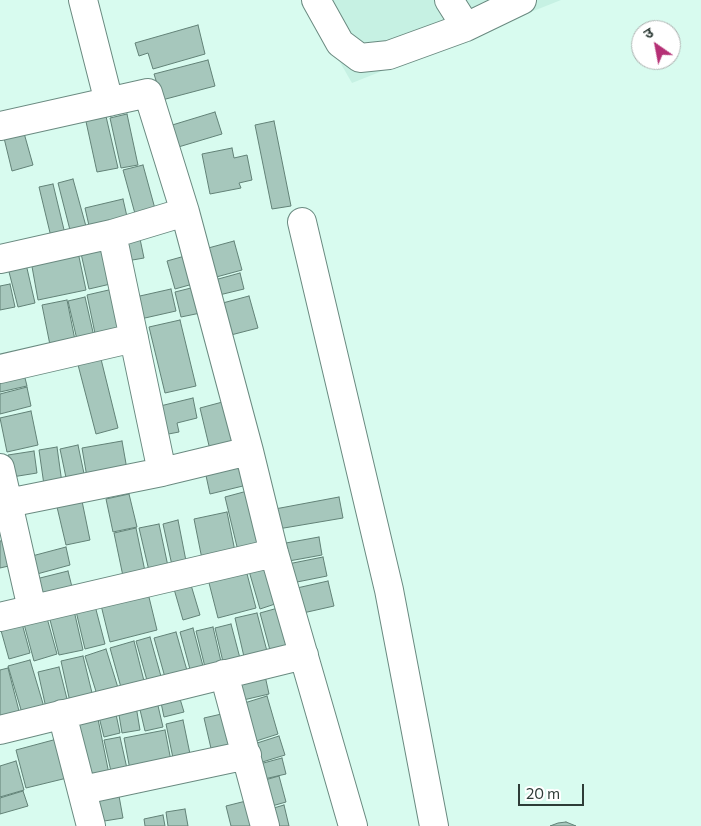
<!DOCTYPE html>
<meta charset="utf-8">
<style>
body{margin:0}
#map{position:relative;width:701px;height:826px;overflow:hidden;background:#d8fbef;font-family:Commissioner,"Noto Sans Devanagari",sans-serif}
canvas{display:block}
.north{position:absolute;left:631px;top:20px;width:50px;height:50px;box-sizing:border-box;background:#fff;border:1px solid #abb1af;border-radius:50%;rotate:327deg;font-size:14px;font-weight:700;line-height:20px;text-align:center;color:#2e3c37}
.north::after{content:'';display:block;margin:auto;width:18px;height:22px;background:#b53075;clip-path:polygon(50% 0,100% 100%,50% 72%,0 100%)}
.scale{position:absolute;left:518px;top:784px;width:66px;height:22px;box-sizing:border-box;border:2px solid #2e3c37;border-top:0;padding-left:6px;font-size:15px;line-height:18px;white-space:nowrap;color:#2e3c37;-webkit-text-stroke:4px #fff;paint-order:stroke}
</style>
<div id="map">
<canvas width="701" height="826"></canvas>
<div class="north">उ</div>
<div class="scale">20 m</div>
</div>
<script>
const g = document.querySelector('canvas').getContext('2d');
g.lineJoin = 'round';
function fill(path, color) { g.fillStyle = color; g.fill(path, 'evenodd'); }
const toPath = rows => new Path2D(rows.map(r => 'M' + r).join(''));
function strokePath(path, color, width, dash) { g.strokeStyle = color; g.lineWidth = width; g.lineCap = dash ? 'butt' : 'round'; g.setLineDash(dash || []); g.stroke(path); }
const built = toPath([
 [304,0,561,0,352,83]
]);
const building = toPath([
 [198,25,205,54,153,69,148,53,139,56,135,43,198,25],
 [208,60,215,86,162,100,154,74,208,60],
 [105,112,118,168,97,172,85,117,105,112],
 [215,112,222,134,175,148,169,126,215,112],
 [127,114,138,165,121,168,110,118,127,114],
 [274,121,291,206,272,209,255,125,274,121],
 [24,133,33,165,12,171,4,138,24,133],
 [232,148,234,158,247,155,252,180,239,183,241,188,210,194,202,154,232,148],
 [143,165,157,216,137,221,123,170,143,165],
 [73,179,87,230,71,234,58,183,73,179],
 [53,184,66,238,52,241,39,187,53,184],
 [123,199,128,221,90,230,85,208,123,199],
 [139,234,144,258,121,262,116,239,139,234],
 [234,241,242,270,209,279,201,250,234,241],
 [111,243,119,282,89,289,80,249,111,243],
 [78,252,86,290,38,300,31,261,78,252],
 [192,254,200,282,175,289,167,261,192,254],
 [26,264,35,303,18,307,8,268,26,264],
 [240,273,244,289,215,296,211,281,240,273],
 [10,284,15,307,0,310,0,286,10,284],
 [203,285,210,311,181,317,175,292,203,285],
 [113,289,124,338,97,343,87,295,113,289],
 [171,289,176,311,136,320,131,298,171,289],
 [249,296,258,328,227,336,219,304,249,296],
 [85,297,95,341,78,344,68,301,85,297],
 [67,300,76,345,51,350,42,305,67,300],
 [180,320,196,386,165,393,149,327,180,320],
 [100,355,118,428,96,434,77,361,100,355],
 [23,370,27,386,0,392,0,375,23,370],
 [27,387,31,406,0,414,0,394,27,387],
 [193,398,197,418,177,423,179,432,158,436,152,408,193,398],
 [230,400,241,446,211,454,200,408,230,400],
 [31,411,38,445,7,452,0,418,31,411],
 [122,441,128,475,88,483,82,448,122,441],
 [78,445,86,483,68,487,60,449,78,445],
 [57,447,62,483,44,485,39,450,57,447],
 [34,451,37,473,12,477,8,455,34,451],
 [241,463,247,485,210,494,205,471,241,463],
 [251,490,266,548,239,555,225,497,251,490],
 [129,494,137,527,113,532,106,499,129,494],
 [339,497,343,518,278,529,275,509,339,497],
 [82,501,90,540,66,545,57,507,82,501],
 [227,512,236,556,203,564,194,519,227,512],
 [178,520,187,566,173,570,163,524,178,520],
 [159,524,169,571,150,575,139,528,159,524],
 [136,528,146,576,124,581,114,533,136,528],
 [319,537,322,555,289,561,286,543,319,537],
 [7,540,13,565,0,568,0,541,7,540],
 [66,547,70,565,37,574,32,556,66,547],
 [323,557,327,576,292,583,288,564,323,557],
 [271,565,281,602,260,609,249,571,271,565],
 [246,570,256,608,218,618,208,579,246,570],
 [68,571,73,591,40,599,36,579,68,571],
 [328,581,334,606,303,613,297,588,328,581],
 [191,585,200,615,183,620,174,589,191,585],
 [147,589,157,630,110,642,100,601,147,589],
 [94,602,105,644,85,649,75,607,94,602],
 [73,606,83,650,59,655,48,612,73,606],
 [285,606,295,649,271,654,260,613,285,606],
 [257,613,268,655,245,661,235,618,257,613],
 [20,616,30,653,9,659,0,627,20,616],
 [47,618,57,654,34,661,24,624,47,618],
 [231,624,241,662,224,666,215,628,231,624],
 [213,627,222,666,206,671,196,631,213,627],
 [193,628,204,670,191,673,180,632,193,628],
 [176,632,188,674,166,681,154,638,176,632],
 [150,637,162,680,148,684,136,641,150,637],
 [134,641,145,685,122,691,110,648,134,641],
 [106,649,119,691,98,698,85,656,106,649],
 [83,656,93,697,70,702,61,661,83,656],
 [30,660,44,707,22,713,8,666,30,660],
 [59,667,68,703,46,708,38,672,59,667],
 [8,668,19,711,0,716,0,670,8,668],
 [264,671,269,694,239,701,234,677,264,671],
 [177,689,184,712,164,717,159,693,177,689],
 [155,693,163,727,145,731,137,697,155,693],
 [267,696,278,734,250,743,238,705,267,696],
 [135,700,140,730,122,733,117,703,135,700],
 [114,705,120,733,104,737,97,709,114,705],
 [226,713,235,751,213,757,204,718,226,713],
 [98,719,109,774,90,778,78,723,98,719],
 [183,720,190,754,173,758,166,724,183,720],
 [165,730,172,766,131,775,124,738,165,730],
 [279,736,285,755,256,764,251,745,279,736],
 [120,737,128,773,112,776,104,740,120,737],
 [57,739,67,778,26,788,16,750,57,739],
 [282,758,286,774,260,780,256,765,282,758],
 [16,761,24,790,0,797,0,766,16,761],
 [279,776,286,802,265,808,258,782,279,776],
 [117,785,123,818,98,822,92,790,117,785],
 [23,791,28,806,0,814,0,798,23,791],
 [250,800,256,826,231,826,226,806,250,800],
 [284,805,289,826,271,826,267,810,284,805],
 [185,809,188,826,168,826,166,812,185,809],
 [163,815,165,826,145,826,144,819,163,815],
 [566,822,576,826,550,826,558,823,566,822]
]);
const minor = toPath([
 [83,0,109,102],
 [316,0,340,43,360,58,389,55,466,27,522,0],
 [449,0,466,27],
 [0,126,148,93,185,212,249,451,274,553,353,826],
 [302,222,389,590,434,826],
 [112,234,162,472],
 [0,259,112,234,185,212],
 [0,369,134,338],
 [0,468,32,609],
 [8,503,162,472,249,451],
 [0,617,274,553],
 [224,674,265,826],
 [62,714,91,826],
 [0,730,304,655],
 [83,790,247,755]
]);
fill(built, '#c6f1e3');
fill(building, '#a6c7bc');
strokePath(building, '#628277', 1);
strokePath(minor, '#6a8a80', 30);
strokePath(minor, '#fff', 28);
</script>
